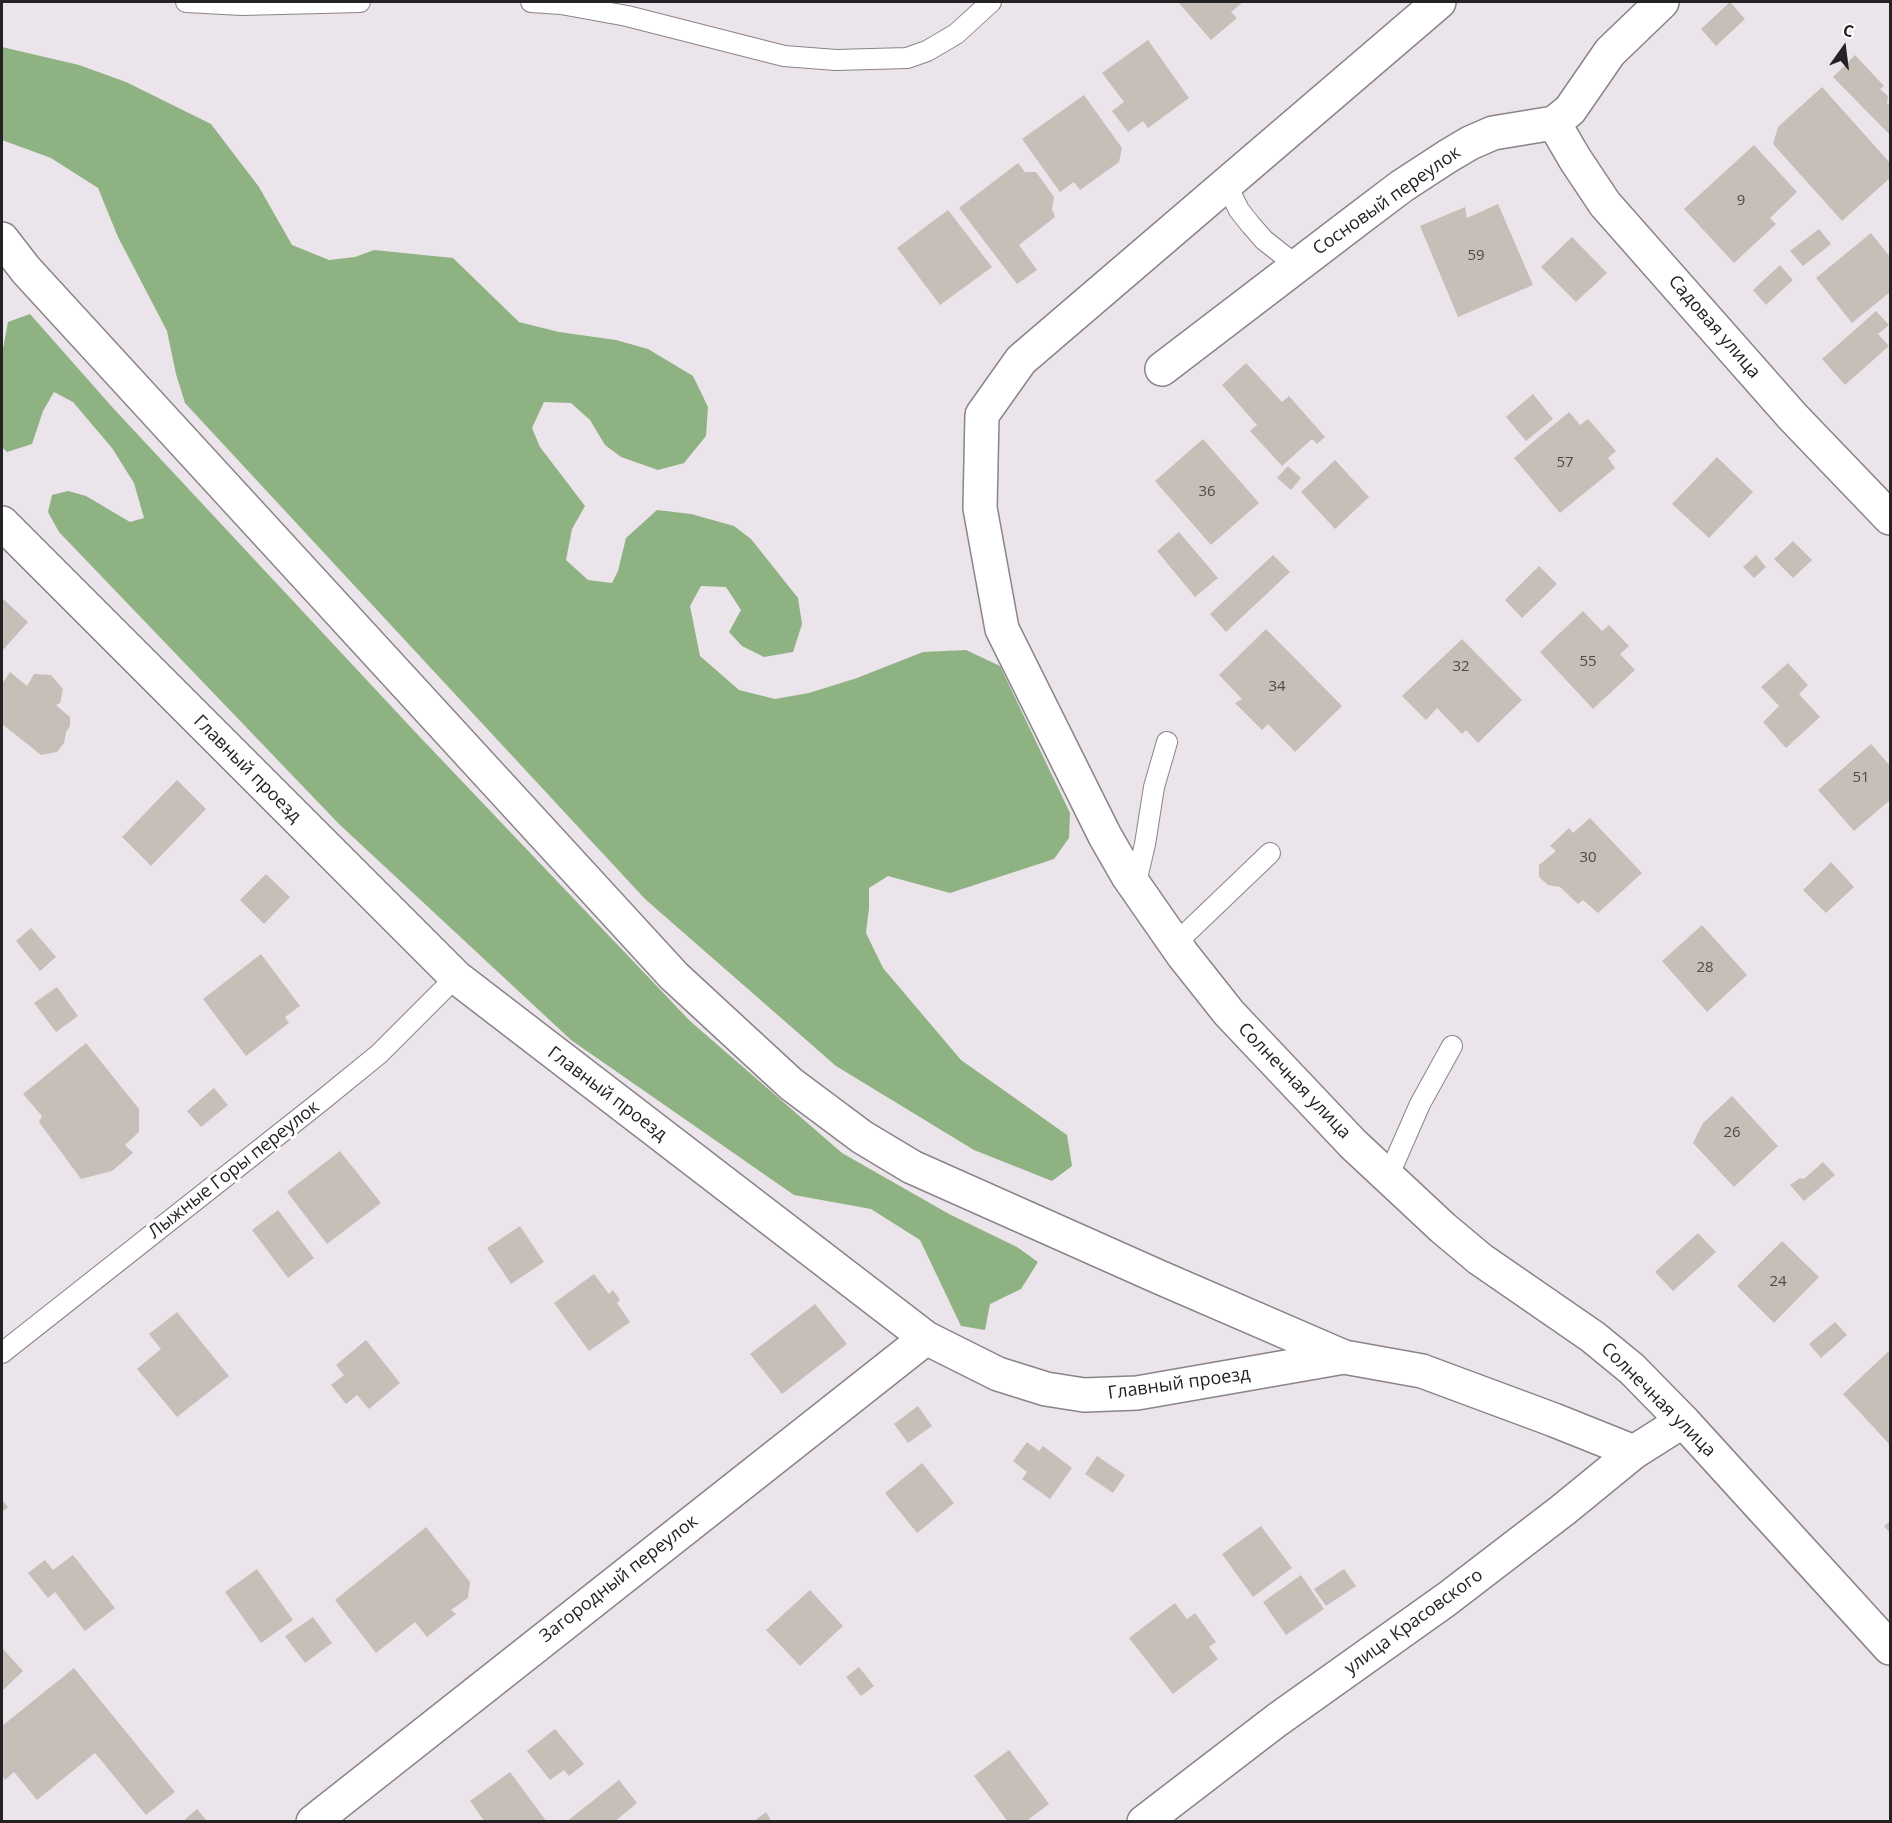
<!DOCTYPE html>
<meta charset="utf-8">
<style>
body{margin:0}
#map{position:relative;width:1892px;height:1823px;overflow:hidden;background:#ebe4ea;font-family:"Open Sans",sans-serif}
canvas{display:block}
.frame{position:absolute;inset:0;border:3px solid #252225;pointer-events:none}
.north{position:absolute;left:1814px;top:18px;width:60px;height:60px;-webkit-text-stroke:4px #fff;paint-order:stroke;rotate:14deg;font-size:16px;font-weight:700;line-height:24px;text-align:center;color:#252225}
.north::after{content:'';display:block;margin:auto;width:21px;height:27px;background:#252225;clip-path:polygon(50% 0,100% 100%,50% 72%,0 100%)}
</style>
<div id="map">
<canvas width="1892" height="1823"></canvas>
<div class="frame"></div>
<div class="north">С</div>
</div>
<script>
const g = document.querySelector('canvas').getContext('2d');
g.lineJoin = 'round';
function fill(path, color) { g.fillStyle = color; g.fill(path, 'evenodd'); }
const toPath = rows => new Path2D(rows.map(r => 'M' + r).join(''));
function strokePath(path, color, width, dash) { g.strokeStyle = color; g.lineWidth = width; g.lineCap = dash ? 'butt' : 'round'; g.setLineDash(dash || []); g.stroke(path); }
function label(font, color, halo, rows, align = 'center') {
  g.font = font + ' "Open Sans",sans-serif'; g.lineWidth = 6; g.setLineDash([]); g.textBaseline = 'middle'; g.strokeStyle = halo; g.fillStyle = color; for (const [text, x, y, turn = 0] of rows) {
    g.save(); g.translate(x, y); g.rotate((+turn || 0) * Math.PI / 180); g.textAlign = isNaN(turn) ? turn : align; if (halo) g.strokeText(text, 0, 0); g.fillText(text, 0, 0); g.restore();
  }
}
const forest = toPath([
 [2,47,79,65,126,82,211,124,259,187,292,245,329,260,355,257,374,250,453,258,519,322,559,332,616,340,648,349,693,376,708,407,706,436,684,463,658,470,621,457,605,445,590,420,571,403,544,402,532,428,540,447,585,506,572,529,566,560,588,580,612,583,618,571,626,538,657,510,691,514,734,526,751,539,798,598,802,624,793,652,764,657,742,646,729,632,741,610,726,587,701,586,690,606,700,656,739,690,775,699,809,693,857,678,923,652,966,650,1000,666,1070,813,1069,838,1054,859,950,893,888,876,869,888,869,908,866,933,883,968,961,1060,1067,1135,1072,1166,1052,1181,974,1150,836,1066,645,899,185,403,176,374,167,331,118,237,98,188,51,158,2,140],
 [30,314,113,408,418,735,690,1021,842,1153,949,1214,1017,1247,1038,1262,1021,1289,990,1304,985,1330,961,1326,920,1240,871,1209,794,1195,571,1040,339,824,59,532,48,512,52,495,68,491,86,496,130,522,144,518,134,483,112,448,73,402,54,392,43,411,32,444,7,452,2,447,2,354,8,322]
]);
const building = toPath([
 [1178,2,1243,2,1231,12,1237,18,1211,40],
 [1730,2,1745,19,1716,46,1701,29],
 [1148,40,1189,98,1148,128,1143,121,1128,132,1112,111,1124,102,1102,73],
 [1855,55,1884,86,1880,89,1888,96,1887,103,1890,106,1890,135,1833,77],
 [1822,87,1890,163,1890,178,1842,221,1773,144,1778,127],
 [1084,95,1122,148,1119,162,1080,190,1074,182,1060,192,1022,139],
 [1754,145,1797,192,1770,218,1776,224,1734,263,1684,209],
 [1018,163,1025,172,1036,172,1054,197,1052,209,1055,217,1019,245,1037,270,1017,284,959,208],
 [1498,204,1533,285,1458,317,1420,226,1465,207,1467,218],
 [948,210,992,267,940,305,897,248],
 [1819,229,1831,244,1803,266,1790,251],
 [1871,233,1890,257,1890,292,1852,323,1816,278],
 [1572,237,1607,273,1576,302,1541,267],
 [1780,265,1793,280,1766,305,1753,290],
 [1876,311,1889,325,1878,334,1889,346,1845,385,1822,359],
 [1246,363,1282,402,1289,396,1325,437,1317,444,1312,439,1282,466,1250,431,1257,425,1222,385],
 [1533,394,1553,419,1526,441,1506,417],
 [1569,412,1580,425,1588,419,1616,451,1608,458,1615,468,1560,513,1514,458],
 [1203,439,1259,503,1211,545,1155,481],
 [1717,457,1753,492,1709,538,1672,504],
 [1335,460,1369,497,1335,529,1301,492],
 [1288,466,1301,478,1291,490,1277,478],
 [1179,532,1218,578,1195,597,1157,551],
 [1793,541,1812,560,1793,578,1774,559],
 [1273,555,1290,572,1226,632,1210,614],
 [1756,555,1766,567,1754,578,1743,567],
 [1539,566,1557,584,1522,618,1505,600],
 [2,598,28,622,2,651],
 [1583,611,1602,631,1609,625,1629,646,1620,654,1635,670,1593,709,1540,652],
 [1266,629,1342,706,1295,752,1268,724,1262,730,1235,703,1242,699,1219,675],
 [1462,639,1522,700,1478,743,1466,730,1462,734,1437,708,1426,720,1402,696],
 [1788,663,1808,685,1799,694,1820,717,1786,748,1763,722,1779,706,1761,687],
 [10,672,27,686,34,674,51,675,63,689,60,703,56,705,70,717,70,726,66,732,64,743,57,752,41,755,2,724,2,684],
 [1871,744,1890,766,1890,800,1854,831,1818,790],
 [177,780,206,809,151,866,122,837],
 [1590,818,1642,873,1598,913,1583,900,1578,904,1560,887,1548,885,1539,877,1539,865,1556,851,1550,846,1569,828,1573,833],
 [1831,862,1854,887,1826,913,1803,890],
 [266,874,290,897,264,924,240,900],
 [1702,925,1747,975,1707,1012,1662,961],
 [31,928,56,957,40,971,16,941],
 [261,954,300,1006,285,1017,289,1023,246,1056,203,999],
 [57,987,78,1016,56,1032,34,1003],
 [86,1043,139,1109,139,1132,125,1145,133,1153,112,1171,81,1179,39,1122,42,1116,23,1094],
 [214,1088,228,1105,201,1127,187,1111],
 [1732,1096,1778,1146,1734,1187,1693,1143,1703,1123],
 [340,1151,381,1203,327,1244,287,1192],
 [1823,1162,1835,1175,1804,1201,1790,1185,1800,1178,1804,1179],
 [278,1210,314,1258,288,1278,252,1230],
 [520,1226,544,1262,511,1284,487,1248],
 [1698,1233,1716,1252,1673,1291,1655,1272],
 [1782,1241,1819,1277,1774,1323,1737,1286],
 [594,1274,609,1294,613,1290,620,1300,617,1303,630,1322,589,1351,554,1303],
 [815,1304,847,1344,782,1394,750,1354],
 [177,1312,229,1376,177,1417,137,1369,161,1349,149,1334],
 [1835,1322,1847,1335,1821,1358,1809,1344],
 [366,1340,400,1383,369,1409,357,1395,346,1404,331,1385,344,1375,336,1365],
 [1890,1350,1890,1445,1843,1394],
 [918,1406,932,1426,908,1443,894,1424],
 [1027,1442,1039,1451,1043,1446,1072,1468,1050,1499,1022,1479,1027,1472,1013,1461],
 [1097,1456,1125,1475,1113,1493,1085,1474],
 [922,1463,954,1503,917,1533,885,1493],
 [2,1500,8,1507,2,1512],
 [1890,1521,1890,1533,1884,1526],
 [1261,1526,1292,1568,1253,1597,1222,1554],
 [426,1527,470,1582,468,1598,451,1610,456,1614,427,1637,415,1622,376,1653,335,1600],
 [73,1555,115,1608,85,1631,55,1592,48,1598,28,1573,45,1560,53,1570],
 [257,1569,293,1620,261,1643,225,1592],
 [1344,1569,1356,1586,1326,1606,1314,1589],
 [1301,1575,1324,1609,1286,1635,1263,1602],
 [810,1590,843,1626,800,1666,766,1630],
 [1175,1603,1187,1619,1195,1613,1216,1642,1209,1647,1218,1659,1173,1694,1129,1638],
 [313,1617,332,1643,305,1663,285,1636],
 [2,1648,23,1671,2,1691],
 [859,1667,874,1686,861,1696,846,1677],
 [74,1668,175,1792,146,1815,95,1753,37,1800,14,1772,5,1780,2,1775,2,1726],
 [555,1729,584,1764,569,1776,564,1770,550,1780,527,1751],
 [1009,1750,1049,1804,1025,1822,1008,1822,974,1776],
 [510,1772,547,1822,485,1822,470,1801],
 [619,1780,637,1803,614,1822,566,1822],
 [197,1809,208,1822,182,1822],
 [766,1812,772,1822,753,1822]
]);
const service = toPath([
 [186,2,242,5,360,2],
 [531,2,561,4,627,16,784,56,836,60,907,58,927,51,956,34,991,2],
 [1226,184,1239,210,1250,224,1264,240,1297,266],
 [1135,887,1145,844,1154,787,1167,742],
 [1175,944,1270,853],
 [1388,1177,1420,1104,1452,1046],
 [2,1353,320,1102,379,1054,456,977]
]);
const minor = toPath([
 [1439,2,1021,360,982,415,980,508,1002,629,1105,836,1128,876,1183,955,1229,1013,1353,1144,1443,1228,1480,1259,1593,1337,1632,1369,1683,1421,1890,1648],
 [1554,123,1575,159,1605,204,1793,417,1890,518],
 [2,239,26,270,674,976,791,1084,862,1137,912,1167,1159,1277,1344,1357,1422,1371,1554,1420,1634,1452],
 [1162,369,1357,220,1402,186,1448,156,1470,143,1493,133,1554,123,1570,110,1610,52,1662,2],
 [2,523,456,977,926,1338,998,1374,1046,1389,1084,1395,1137,1393,1344,1357],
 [313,1822,926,1338],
 [1144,1822,1277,1720,1447,1599,1563,1510,1634,1452,1683,1421]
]);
const numberNames = [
 ["9",1741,201],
 ["59",1476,256],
 ["57",1565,463],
 ["36",1207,492],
 ["55",1588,662],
 ["32",1461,667],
 ["34",1277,687],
 ["51",1861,778],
 ["30",1588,858],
 ["28",1705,968],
 ["26",1732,1133],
 ["24",1778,1282]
];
const streetNames = [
 ["Сосновый переулок",1387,201,-35],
 ["Садовая улица",1714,327,49],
 ["Главный проезд",247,769,45],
 ["Солнечная улица",1294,1081,46],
 ["Главный проезд",607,1094,37],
 ["Лыжные Горы переулок",234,1170,-38],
 ["Главный проезд",1179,1384,-8],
 ["Солнечная улица",1658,1400,45],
 ["Загородный переулок",619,1579,-38],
 ["улица Красовского",1414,1622,-36]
];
fill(forest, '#8eb281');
fill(building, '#c6bfb8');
strokePath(service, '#8a848a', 22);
strokePath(minor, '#8a848a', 36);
strokePath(service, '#fff', 20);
strokePath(minor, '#fff', 33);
label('15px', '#4d494a', null, numberNames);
label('18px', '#252225', '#fff', streetNames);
</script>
